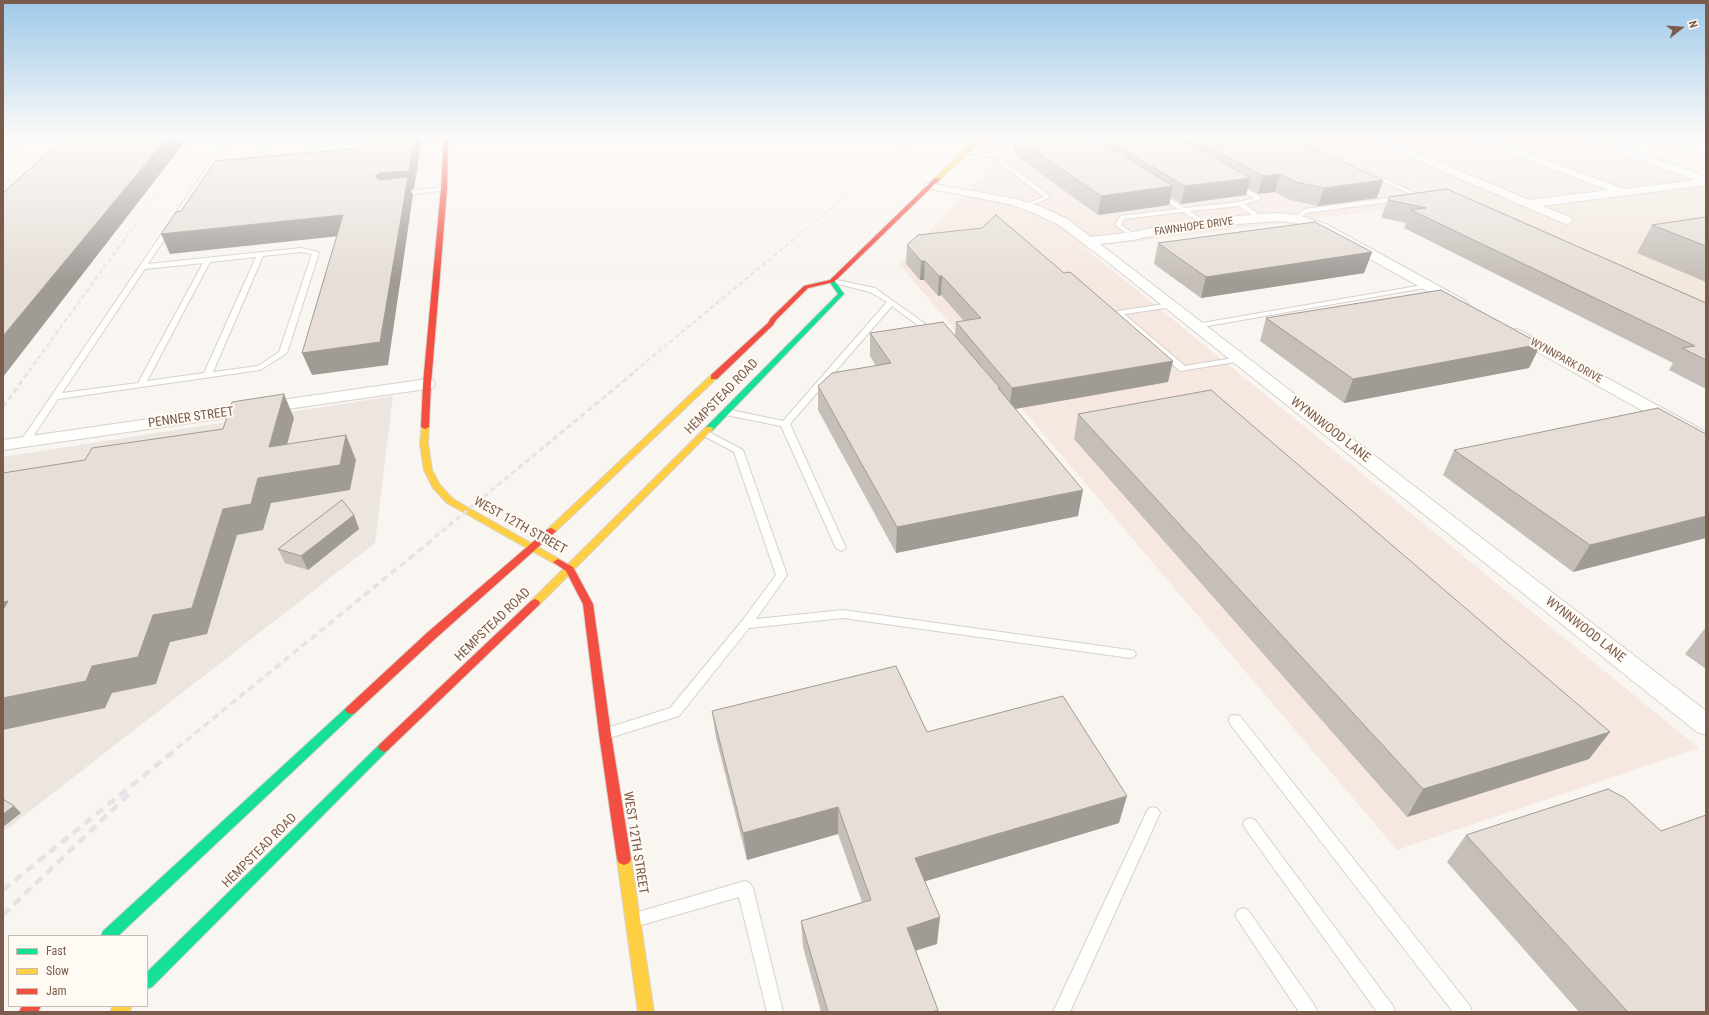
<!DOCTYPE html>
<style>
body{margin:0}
#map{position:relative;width:1709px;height:1015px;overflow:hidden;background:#f9f5f0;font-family:"Roboto Condensed",sans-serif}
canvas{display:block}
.frame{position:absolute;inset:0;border:4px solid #7a5c4d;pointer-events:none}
.legend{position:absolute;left:8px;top:935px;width:140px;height:72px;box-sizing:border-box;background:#fffaf3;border:1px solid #cabbb1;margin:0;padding:5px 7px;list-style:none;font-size:12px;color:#7a5c4d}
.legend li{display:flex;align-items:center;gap:8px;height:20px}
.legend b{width:20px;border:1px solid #cabbb1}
.north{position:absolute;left:1661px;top:8px;width:40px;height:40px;-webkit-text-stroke:3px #fffaf3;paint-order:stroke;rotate:73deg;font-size:11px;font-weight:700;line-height:16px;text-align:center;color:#7a5c4d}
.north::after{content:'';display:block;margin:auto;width:14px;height:18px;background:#7a5c4d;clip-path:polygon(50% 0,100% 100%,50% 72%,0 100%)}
</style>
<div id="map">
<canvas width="1709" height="1015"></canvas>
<div class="frame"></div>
<ul class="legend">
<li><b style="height:5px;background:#16e098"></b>Fast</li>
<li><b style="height:5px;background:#ffcf43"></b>Slow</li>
<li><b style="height:5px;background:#f24e42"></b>Jam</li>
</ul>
<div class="north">N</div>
</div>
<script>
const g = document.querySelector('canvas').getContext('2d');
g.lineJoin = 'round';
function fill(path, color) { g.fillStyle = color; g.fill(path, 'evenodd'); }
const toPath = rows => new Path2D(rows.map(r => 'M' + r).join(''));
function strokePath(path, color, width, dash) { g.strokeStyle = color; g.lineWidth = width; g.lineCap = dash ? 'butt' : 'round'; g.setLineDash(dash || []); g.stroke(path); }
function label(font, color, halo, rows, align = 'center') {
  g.font = font + ' "Roboto Condensed",sans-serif'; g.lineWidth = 4; g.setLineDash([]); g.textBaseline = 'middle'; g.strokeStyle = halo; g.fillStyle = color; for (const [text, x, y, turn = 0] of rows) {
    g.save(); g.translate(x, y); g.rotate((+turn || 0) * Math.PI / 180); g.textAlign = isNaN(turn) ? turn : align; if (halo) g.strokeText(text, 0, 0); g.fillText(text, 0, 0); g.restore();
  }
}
const residential = toPath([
 [1318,138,1648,138,1610,143,1706,175,1706,312]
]);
const commercial = toPath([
 [1015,138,1318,138,1456,201,1085,248,1699,748,1397,850,899,264]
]);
const industrial = toPath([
 [393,396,375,543,3,832,3,457]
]);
const lane = toPath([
 [227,138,232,138,148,264,301,248,318,252,319,253,287,353,260,370,58,399,28,444,22,444,20,442,227,138],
 [301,252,312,254,279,352,258,366,213,372,263,256,301,252],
 [256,257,204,373,147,381,210,262,256,257],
 [203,263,138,383,62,393,145,269,203,263],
 [269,138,275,138,259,168,254,169,253,168,269,138],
 [311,138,317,138,306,164,301,165,311,138],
 [349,138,355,138,347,160,342,161,349,138],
 [1290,138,1296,138,1422,196,1419,198,1306,213,1299,220,1295,220,1295,218,1304,209,1412,195,1290,138],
 [1648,138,1706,157,1706,161,1646,141,1646,139,1648,138],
 [978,139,1028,143,1031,145,1028,147,976,142,976,140,978,139],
 [961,154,1003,160,1051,197,1029,206,1025,206,1025,204,1044,197,999,162,959,157,959,155,961,154],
 [1236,183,1261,197,1261,199,1245,204,1262,217,1262,219,1258,219,1239,206,1190,211,1208,223,1208,225,1206,226,1183,212,1124,219,1121,225,1135,235,1136,236,1133,238,1115,225,1120,216,1178,209,1156,195,1156,193,1158,192,1185,208,1239,202,1254,198,1234,186,1234,184,1236,183],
 [444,187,447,189,446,190,400,196,397,194,400,192,444,187],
 [832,279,875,288,938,333,934,335,931,335,892,306,790,424,846,548,841,551,836,548,781,426,726,415,722,412,726,409,783,421,887,302,870,292,830,282,829,281,832,279],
 [1429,284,1433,286,1431,287,1196,328,1192,326,1196,324,1429,284],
 [1170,303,1173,303,1173,307,1124,314,1185,366,1239,357,1243,359,1242,361,1180,371,1114,313,1118,311,1170,303],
 [705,430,743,450,787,575,756,619,843,610,1130,650,1134,651,1136,654,1134,657,1130,658,843,618,749,628,679,716,606,739,601,738,599,734,601,730,670,708,742,621,776,575,734,452,702,435,700,433,705,430],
 [1235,715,1240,716,1470,1006,1472,1012,1453,1012,1230,724,1229,720,1230,716,1235,715],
 [1153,807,1158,809,1160,813,1070,1012,1053,1012,1148,809,1153,807],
 [1250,818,1255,820,1393,1006,1395,1012,1377,1012,1245,828,1243,824,1245,820,1250,818],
 [745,881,750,883,753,888,783,1012,767,1012,739,897,638,926,633,924,630,919,633,914,638,912,745,881],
 [1243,908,1248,910,1315,1006,1317,1012,1299,1012,1238,920,1235,915,1238,910,1243,908]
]);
const street = toPath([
 [17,138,28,138,7,157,3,158,3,150,17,138],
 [1368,138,1382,138,1529,200,1608,190,1476,140,1475,138,1489,138,1624,189,1695,180,1583,140,1582,138,1597,138,1703,175,1706,178,1706,185,1542,206,1570,217,1572,220,1570,223,1566,224,1369,140,1368,138],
 [930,183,1016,199,1042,207,1067,219,1091,237,1133,232,1172,224,1238,216,1277,213,1297,215,1326,224,1466,301,1468,304,1466,307,1461,308,1456,307,1318,230,1296,223,1277,221,1238,224,1172,232,1133,240,1100,244,1706,711,1706,735,1697,732,1109,263,1059,225,1034,213,1009,204,926,188,924,186,926,184,930,183],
 [1516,329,1521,331,1706,432,1706,444,1700,443,1511,337,1508,334,1511,331,1516,329],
 [427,379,433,380,435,384,433,388,3,450,3,440,427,379]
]);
const fast = toPath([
 [830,280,834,280,844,294,843,295,712,431,706,431,705,429,706,427,838,294,829,281,830,280],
 [351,706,355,707,357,710,355,713,118,936,101,936,103,931,347,707,351,706],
 [384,742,388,744,390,747,388,750,152,987,147,989,147,972,380,744,384,742]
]);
const slow = toPath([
 [982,138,988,138,980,142,939,180,935,180,935,178,976,140,982,138],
 [711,375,714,375,718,377,554,533,548,533,546,531,548,529,711,375],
 [422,425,425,425,429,427,428,443,432,470,440,485,453,499,561,560,563,562,561,564,555,564,447,503,433,488,424,470,420,443,422,425],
 [706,427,712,427,713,429,539,605,531,605,530,603,531,601,706,427],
 [624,853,629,855,631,859,654,1012,638,1012,617,859,619,855,624,853],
 [113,1006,132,1006,129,1012,110,1012,113,1006]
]);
const jam = toPath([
 [444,138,448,138,447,189,431,384,429,427,425,429,421,427,423,384,441,189,444,138],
 [935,178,940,179,834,282,808,288,776,320,773,325,717,379,711,379,711,375,768,323,771,318,804,286,830,280,935,178],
 [551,528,556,531,554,533,436,638,355,713,351,714,347,713,345,710,347,707,428,632,548,529,551,528],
 [558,559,573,567,593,604,611,734,631,859,629,863,624,865,619,863,617,859,599,734,583,604,566,571,553,562,558,559],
 [535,599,539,601,540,603,539,605,388,750,384,752,380,750,378,747,380,744,531,601,535,599],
 [22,1006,41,1006,38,1012,19,1012,22,1006]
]);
const railFar4 = toPath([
 [123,241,198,138],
 [792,241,916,138]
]);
const railFar3 = toPath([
 [29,371,124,240],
 [635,371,793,240]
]);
const railFar2 = toPath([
 [3,407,30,370],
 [435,537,637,370]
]);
const railFar1 = toPath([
 [177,748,437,536]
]);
const rail = toPath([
 [3,890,179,747],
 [3,915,130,793]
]);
const wall = toPath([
 [1015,138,1291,138,1383,180,1377,198,1318,206,1290,200,1275,192,1258,194,1248,188,1246,195,1181,204,1171,197,1169,205,1098,215,1014,154],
 [1447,189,1706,303,1706,389,1669,370,1673,363,1404,228,1406,223,1382,218,1382,215,1389,197],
 [1706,217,1706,282,1637,253,1652,225],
 [1158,243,1372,252,1364,273,1201,298,1154,264],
 [907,245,1168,382,1015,409,1078,516,896,553,818,410,818,386,876,366,870,356,870,333,955,335,956,322,964,321,941,295,938,296,924,280,920,280,906,264],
 [1266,318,1529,368,1344,403,1260,341],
 [1078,414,1610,732,1589,759,1407,817,1074,439],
 [1706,434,1573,572,1443,475,1454,450],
 [354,515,359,529,308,570,285,563,278,549],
 [1706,627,1706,669,1685,654],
 [712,711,927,732,1119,823,925,881,937,944,916,950,938,1012,821,1012,803,947,801,921,862,902,838,834,747,860,716,738],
 [1466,835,1706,1012,1579,1012,1447,862]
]);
const shadedWall = toPath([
 [167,138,188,138,3,377,3,336],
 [415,138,422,138,414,189,411,189,413,195,388,365,312,375,302,353,385,192,375,176],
 [1280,174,1275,192,1258,194,1263,176],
 [1251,178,1246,195,1181,204,1185,186],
 [1383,180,1377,198,1318,206,1324,188],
 [1173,186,1169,205,1098,215,1101,196],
 [343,215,349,235,170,254,161,234],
 [1372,252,1364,273,1201,298,1206,277],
 [921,261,925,261,924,280,920,280],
 [939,276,942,276,941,295,938,296],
 [1541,344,1529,368,1344,403,1353,379],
 [1173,361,1168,382,1009,410,1012,388],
 [284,394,294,418,280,472,269,447],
 [346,435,356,460,350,490,271,503,263,530,237,535,207,634,170,642,156,684,112,693,105,708,3,730,3,698,92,666,153,615,223,509,258,478],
 [1083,490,1078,516,896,553,897,527],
 [354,515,359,529,308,570,301,556],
 [1706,516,1706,538,1573,572,1590,545],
 [8,601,3,632,3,602],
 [1610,732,1589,759,1407,817,1423,789],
 [1127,796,1119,823,913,885,915,858],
 [14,806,21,813,3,827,3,814],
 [838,807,838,834,747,860,743,833],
 [940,917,937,944,905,954,907,928]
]);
const building = toPath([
 [64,138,167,138,3,336,3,193,64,138],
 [366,138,415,138,409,171,379,173,375,176,380,180,408,177,380,342,302,353,343,215,161,234,176,212,181,211,215,161,362,148,366,138],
 [1017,138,1093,138,1173,186,1101,196,1017,138],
 [1103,138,1179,138,1251,178,1185,186,1103,138],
 [1192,138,1291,138,1383,180,1324,188,1296,182,1280,174,1263,176,1192,138],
 [1447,189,1706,303,1706,360,1682,348,1695,346,1411,210,1426,208,1389,200,1389,197,1447,189],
 [996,215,1064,273,1070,272,1173,361,1012,388,956,322,981,318,942,276,939,276,925,261,921,261,907,245,918,235,982,228,996,215],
 [1706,217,1706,246,1652,225,1706,217],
 [1315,222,1372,252,1206,277,1158,243,1315,222],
 [1441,290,1541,344,1353,379,1266,318,1441,290],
 [943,322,1000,388,998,388,1083,490,897,527,818,386,832,373,891,363,870,333,943,322],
 [1211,390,1610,732,1423,789,1078,414,1211,390],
 [284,394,269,447,346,435,340,465,258,478,251,504,223,509,192,608,153,615,138,657,92,666,86,681,3,698,3,610,8,601,3,602,3,473,85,460,92,448,223,429,232,402,284,394],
 [1658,408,1706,434,1706,516,1590,545,1454,450,1658,408],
 [342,500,354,515,301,556,278,549,342,500],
 [896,666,927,732,1063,696,1127,796,915,858,940,917,907,928,938,1010,932,1012,828,1012,801,921,871,900,838,807,743,833,712,711,896,666],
 [1608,789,1625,798,1661,831,1706,815,1706,1012,1628,1012,1466,835,1608,789],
 [3,799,14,806,3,814,3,799]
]);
const farStreetnames = [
 ["FAWNHOPE DRIVE",1194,227,-8],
 ["WYNNPARK DRIVE",1566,361,29]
];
const streetNames = [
 ["HEMPSTEAD ROAD",722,397,-46],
 ["PENNER STREET",191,418,-8],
 ["WYNNWOOD LANE",1330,430,38],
 ["WEST 12TH STREET",520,526,29],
 ["HEMPSTEAD ROAD",493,625,-44],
 ["WYNNWOOD LANE",1585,630,38],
 ["WEST 12TH STREET",635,843,81],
 ["HEMPSTEAD ROAD",260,851,-45]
];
fill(residential, '#f2e8de');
fill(commercial, '#f6e8e1');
fill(industrial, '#ede5e0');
strokePath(lane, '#d7d1cb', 2);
strokePath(street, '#d7d1cb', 2);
strokePath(fast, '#d9d2cb', 2);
strokePath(slow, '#d9d2cb', 2);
strokePath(jam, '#d9d2cb', 2);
fill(lane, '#fefefd');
fill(street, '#fefefd');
fill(fast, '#16e098');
fill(slow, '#ffcf43');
fill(jam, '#f24e42');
strokePath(railFar4, '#e6e3e7', 1.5, [3.5, 2.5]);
strokePath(railFar3, '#e6e3e7', 2, [4.5, 3]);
strokePath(railFar2, '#e6e3e7', 3, [5.5, 3.5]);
strokePath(railFar1, '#e6e3e7', 3.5, [7, 4.5]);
strokePath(rail, '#e6e3e7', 4.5, [9, 6]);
fill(wall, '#c6bfb9');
fill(shadedWall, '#a19b96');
fill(building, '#e6ded7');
strokePath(building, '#a19b96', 1);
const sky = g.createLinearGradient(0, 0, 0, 280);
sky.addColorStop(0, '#9ec9e9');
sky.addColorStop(0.49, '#fcfaf8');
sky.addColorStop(1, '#fcfaf800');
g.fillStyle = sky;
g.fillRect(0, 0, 1709, 280);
label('11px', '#7a5c4d', '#fffaf3', farStreetnames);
label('13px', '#7a5c4d', '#fffaf3', streetNames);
</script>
